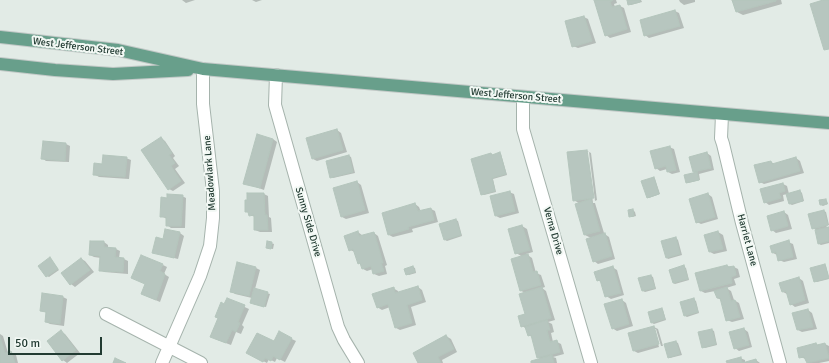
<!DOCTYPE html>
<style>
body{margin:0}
#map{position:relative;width:829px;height:363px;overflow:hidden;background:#e2ebe6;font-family:Signika,sans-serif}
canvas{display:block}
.scale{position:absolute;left:8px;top:337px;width:94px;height:18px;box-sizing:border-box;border:2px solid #223b32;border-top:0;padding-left:5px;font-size:12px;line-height:14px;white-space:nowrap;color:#223b32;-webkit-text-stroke:3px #f2f8f4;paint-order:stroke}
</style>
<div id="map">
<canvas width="829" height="363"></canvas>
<div class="scale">50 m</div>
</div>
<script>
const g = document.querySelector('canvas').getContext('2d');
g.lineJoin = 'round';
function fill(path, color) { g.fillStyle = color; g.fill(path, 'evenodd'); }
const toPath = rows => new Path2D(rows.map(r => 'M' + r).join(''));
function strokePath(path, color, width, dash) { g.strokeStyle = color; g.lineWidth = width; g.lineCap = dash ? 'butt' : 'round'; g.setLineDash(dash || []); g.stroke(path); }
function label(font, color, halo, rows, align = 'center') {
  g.font = font + ' Signika,sans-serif'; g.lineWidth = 4; g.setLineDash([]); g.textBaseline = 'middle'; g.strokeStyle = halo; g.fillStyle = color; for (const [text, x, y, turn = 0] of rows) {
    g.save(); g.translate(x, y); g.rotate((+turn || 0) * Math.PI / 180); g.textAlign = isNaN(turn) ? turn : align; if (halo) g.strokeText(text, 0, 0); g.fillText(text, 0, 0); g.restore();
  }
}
const shadow = toPath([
 [182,0,195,0,186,3],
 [252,0,262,0,256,2],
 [595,0,616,0,617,3,614,4,615,7,620,6,624,8,631,32,610,38,606,35],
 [628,0,641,0,642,2,631,5,629,4],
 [679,0,695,0,695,2,684,5,680,2],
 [733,0,781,0,782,4,743,15,737,12],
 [675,11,679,13,684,28,649,38,645,35],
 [584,17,588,19,596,43,578,48,573,46],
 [337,130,341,133,347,152,317,161,313,159],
 [161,138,165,141,175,156,173,158,179,166,175,169,185,183,173,191,169,189],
 [273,139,277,142,264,190,245,183],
 [66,144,70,146,69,162,46,161,42,158],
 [669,147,674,149,680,172,672,174,668,172,667,169,660,171,656,168],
 [587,151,591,153,597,200,595,201,589,152,587,152,593,203,595,203,604,233,603,233,609,237,615,259,598,264,594,261,591,238,585,235,576,205,580,204,574,200,568,153],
 [499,153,501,154,507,175,493,179,496,192,484,195,482,194,491,154,493,155],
 [707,153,711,156,714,170,699,174,700,180,688,183,686,182,696,173,694,171],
 [349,156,351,157,355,173,333,178,331,177],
 [126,158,131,160,129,179,99,177,94,174,103,165],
 [796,158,800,161,804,173,764,184,760,182,771,162,775,164],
 [654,178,655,179,660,194,649,198,647,197],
 [357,182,361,185,369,213,346,219,342,217],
 [783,184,787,186,789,194,800,191,802,193,804,201,792,205,790,204,787,194,783,195,784,201,769,205,765,202],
 [509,192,514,194,519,213,500,218,496,216],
 [264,194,268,196,269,217,271,218,272,232,260,232,255,230,255,217,250,215,249,213,246,211],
 [708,194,712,197,718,219,701,224,697,222],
 [182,196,186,198,185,228,171,228,167,225,167,219,161,216,168,199],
 [826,200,827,201,828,204,823,206,821,205],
 [415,204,419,207,421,212,431,209,435,211,438,222,412,229,413,232,393,237,389,235],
 [633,210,635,212,636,216,632,217,630,216],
 [824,211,826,212,829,225,826,226,829,228,829,243,821,245,819,244,817,231,813,228],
 [784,212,788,215,792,229,776,233,772,230],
 [456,220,458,221,462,236,447,241,445,240],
 [522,226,527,229,533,252,526,254,532,258,536,273,541,275,545,287,542,288,546,291,555,320,548,322,552,324,554,332,551,333,553,342,557,342,561,344,564,354,553,357,556,358,557,363,532,363,541,359,538,357,532,337,529,335,527,329,522,326,526,315,526,293,521,291,523,257,516,253],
 [166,230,180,233,184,236,178,259,158,254,154,252,164,240],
 [358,232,363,236,374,233,378,236,387,265,385,266,387,274,379,276,374,274,373,269,367,271,363,269,362,265,359,263,355,252,350,250],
 [718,232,723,235,727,251,714,254,710,252],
 [676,238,678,240,682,255,668,259,667,258],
 [91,242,104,242,108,245,108,248,116,249,120,251,119,258,124,259,128,261,128,274,104,272,100,270,101,258,94,257,90,255],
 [268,242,274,244,273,249,268,248],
 [788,242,793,244,797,259,784,262,779,260,777,255,773,253,771,246],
 [81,259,85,261,94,272,75,287,71,284],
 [51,260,59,270,49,277,47,276],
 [163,265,167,267,164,274,169,277,160,302,146,296,146,284],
 [824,265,826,266,829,279,817,282,815,281],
 [727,266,731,267,734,267,738,269,740,277,734,279,736,285,726,288,731,291,734,300,739,303,744,319,732,322,727,320,722,300,717,298,715,291,705,293,701,291,697,274],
 [413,267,415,268,416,273,409,275,407,274],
 [612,267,617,270,624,295,611,299,606,296,602,283,598,280],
 [684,267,686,268,689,280,675,284,673,283],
 [256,268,260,270,255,289,270,294,266,307,253,304,252,298,235,294,231,291],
 [651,276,653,277,656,289,645,292,643,291],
 [799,278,803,281,809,303,795,307,791,304,787,294,783,292],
 [418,287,422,290,426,302,411,307,416,325,400,330,396,328,390,307,382,310,377,307,393,288,398,291,398,293],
 [63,297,67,299,64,326,50,324,46,322,47,313,41,310],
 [227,299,249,309,242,325,244,327,241,334,236,332,231,345,215,339],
 [622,300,626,303,633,326,617,331,612,328],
 [694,300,696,301,699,313,687,317,685,316],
 [661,309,663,310,666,320,654,324,652,323,649,313],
 [808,310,812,313,817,329,802,332,798,330],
 [654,327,658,329,663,346,661,346,656,329,654,329,659,347,638,353,634,351],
 [744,329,748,332,752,347,739,351,735,348],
 [712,330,714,331,717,345,705,348,703,347],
 [61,332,65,334,80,353,67,363,63,360],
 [279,333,296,341,285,362,277,358,275,362,269,359,267,363,248,353,274,343],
 [0,334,3,336,8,353,11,352,16,355,18,363,0,363],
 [446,336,451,339,457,352,442,360,443,363,420,363],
 [676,342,678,343,682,355,670,358,669,357,665,345],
 [816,344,819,346,825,344,829,346,829,361,819,363,808,363,806,359,800,357],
 [740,358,745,360,745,363,756,360,760,363,728,363]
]);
const building = toPath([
 [594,0,613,0,610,2,612,7,620,5,627,29,605,36,594,0],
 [627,0,640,0,640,2,628,5,627,0],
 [732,0,776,0,776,1,736,12,732,0],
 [823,0,829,0,829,49,824,50,810,4,823,0],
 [675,10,680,26,644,36,640,20,675,10],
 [584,16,592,41,572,47,565,21,584,16],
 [337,129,343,150,312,159,306,138,337,129],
 [257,134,273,139,260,188,243,184,257,134],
 [161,137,172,153,169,155,175,163,171,166,181,181,168,190,141,150,161,137],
 [43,141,66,143,65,161,41,159,43,141],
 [670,146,676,170,667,172,666,166,655,169,650,151,670,146],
 [587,150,594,198,573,201,567,152,587,150],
 [500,152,506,174,492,178,495,191,481,195,471,159,491,153,492,155,500,152],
 [707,152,711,168,693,172,689,157,707,152],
 [103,155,127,157,125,177,93,175,94,163,102,164,103,155],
 [349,155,353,172,330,178,326,161,349,155],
 [796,157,800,171,759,183,754,165,771,161,772,164,796,157],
 [697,172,699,180,686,183,684,175,697,172],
 [654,177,659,194,647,198,641,181,654,177],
 [357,181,365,210,341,217,333,188,357,181],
 [783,183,785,191,779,193,781,198,764,203,760,189,783,183],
 [800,190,803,201,789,204,786,194,800,190],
 [510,191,515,211,495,216,490,196,510,191],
 [247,193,264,193,265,215,267,215,268,230,254,230,254,215,249,216,248,212,245,212,245,200,247,200,247,193],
 [708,193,715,217,696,223,689,199,708,193],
 [167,194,183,195,181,226,166,226,166,217,160,217,161,197,167,198,167,194],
 [591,199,600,231,584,235,575,204,591,199],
 [826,199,827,204,820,205,819,200,826,199],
 [415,203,418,211,431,208,434,220,408,227,409,229,388,235,382,213,415,203],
 [633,209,634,216,629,217,628,210,633,209],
 [824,210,828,225,812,229,808,214,824,210],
 [784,211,788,226,771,231,767,216,784,211],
 [456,219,461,235,444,240,439,224,456,219],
 [522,225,530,250,515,254,508,229,522,225],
 [829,227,829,241,818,244,815,230,829,227],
 [165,229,180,232,174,258,152,253,156,237,163,239,165,229],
 [358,231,359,236,374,232,383,263,381,263,384,271,373,274,371,266,362,269,360,263,358,264,353,249,349,251,344,236,358,231],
 [718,231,723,249,709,252,704,235,718,231],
 [605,233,612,256,593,262,586,239,605,233],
 [676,237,680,254,666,258,661,241,676,237],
 [789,240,793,257,778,261,776,252,772,253,770,246,789,240],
 [90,241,104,241,104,247,116,248,115,257,124,258,123,272,99,271,100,256,89,255,90,241],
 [267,241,272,242,271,249,266,248,267,241],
 [528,254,533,272,537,271,541,285,520,291,511,259,528,254],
 [141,255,163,264,160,271,165,274,156,300,141,294,145,284,131,278,141,255],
 [50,257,58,269,46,277,38,266,50,257],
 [81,258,90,270,70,285,61,273,81,258],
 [237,262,256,267,249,296,230,292,237,262],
 [825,264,829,278,814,282,810,268,825,264],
 [684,265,688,279,673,283,669,270,684,265],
 [727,265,728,267,734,266,736,275,731,277,732,283,700,291,695,273,727,265],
 [413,266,415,272,406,275,404,269,413,266],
 [613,266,621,293,605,297,600,280,597,281,594,272,613,266],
 [651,275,655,288,642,291,638,278,651,275],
 [799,277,805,300,790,305,786,291,782,292,779,283,799,277],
 [418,286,422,300,407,305,412,323,395,328,388,304,377,308,372,294,394,287,395,293,418,286],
 [542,287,551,318,521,327,518,316,525,314,519,294,542,287],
 [727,287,731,301,735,300,740,317,726,321,720,298,717,298,714,291,727,287],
 [254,288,268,292,264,307,250,303,254,288],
 [42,293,63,296,60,324,45,322,46,312,40,311,42,293],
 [227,298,245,305,238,322,240,323,236,332,232,330,226,343,210,337,218,318,215,317,221,302,224,304,227,298],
 [694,298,698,312,684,316,680,302,694,298],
 [622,299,629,324,612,329,604,304,622,299],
 [662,308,665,319,651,323,648,312,662,308],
 [808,309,813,327,797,330,792,313,808,309],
 [547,320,550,330,547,330,550,342,557,340,560,352,537,358,531,335,528,336,525,327,547,320],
 [654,326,659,344,633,351,628,333,654,326],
 [744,328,749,345,734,349,729,332,744,328],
 [712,329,716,344,702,348,698,332,712,329],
 [61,330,76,350,62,361,47,341,61,330],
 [279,331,292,338,280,360,273,356,271,361,265,358,263,362,246,353,257,333,274,341,279,331],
 [446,335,454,349,438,357,441,363,418,363,413,353,446,335],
 [0,337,5,353,11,351,15,363,0,363,0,337],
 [676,341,680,354,668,358,664,344,676,341],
 [816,343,817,345,825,343,829,358,807,363,804,357,799,358,797,348,816,343],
 [552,355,554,363,531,363,531,361,552,355],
 [741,357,742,363,756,359,757,363,727,363,726,361,741,357],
 [115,358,126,363,113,363,115,358]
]);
const minor = toPath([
 [276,75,275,105,277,112,338,327,344,340,358,363],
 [523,97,523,129,591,363],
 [722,115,721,138,723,144,742,223,780,363],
 [106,314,201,363],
 [162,363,200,276,210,246,213,218,213,191,203,104,203,69]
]);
const primary = toPath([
 [0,37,118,50,203,69,829,123],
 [0,64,55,70,113,74,188,70]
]);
const streetNames = [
 ["West Jefferson Street",78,47,7],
 ["West Jefferson Street",516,96,5],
 ["Meadowlark Lane",210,173,-94],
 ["Sunny Side Drive",308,222,74],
 ["Verna Drive",553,231,74],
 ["Harriet Lane",747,240,75]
];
fill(shadow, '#0003');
fill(building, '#b7c6bf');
strokePath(building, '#b4c5bc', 1);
strokePath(minor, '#a5b3ac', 14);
strokePath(primary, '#c1c8c6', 14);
strokePath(minor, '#fff', 12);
strokePath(primary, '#689f8b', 12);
label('10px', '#223b32', '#f2f8f4', streetNames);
</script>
